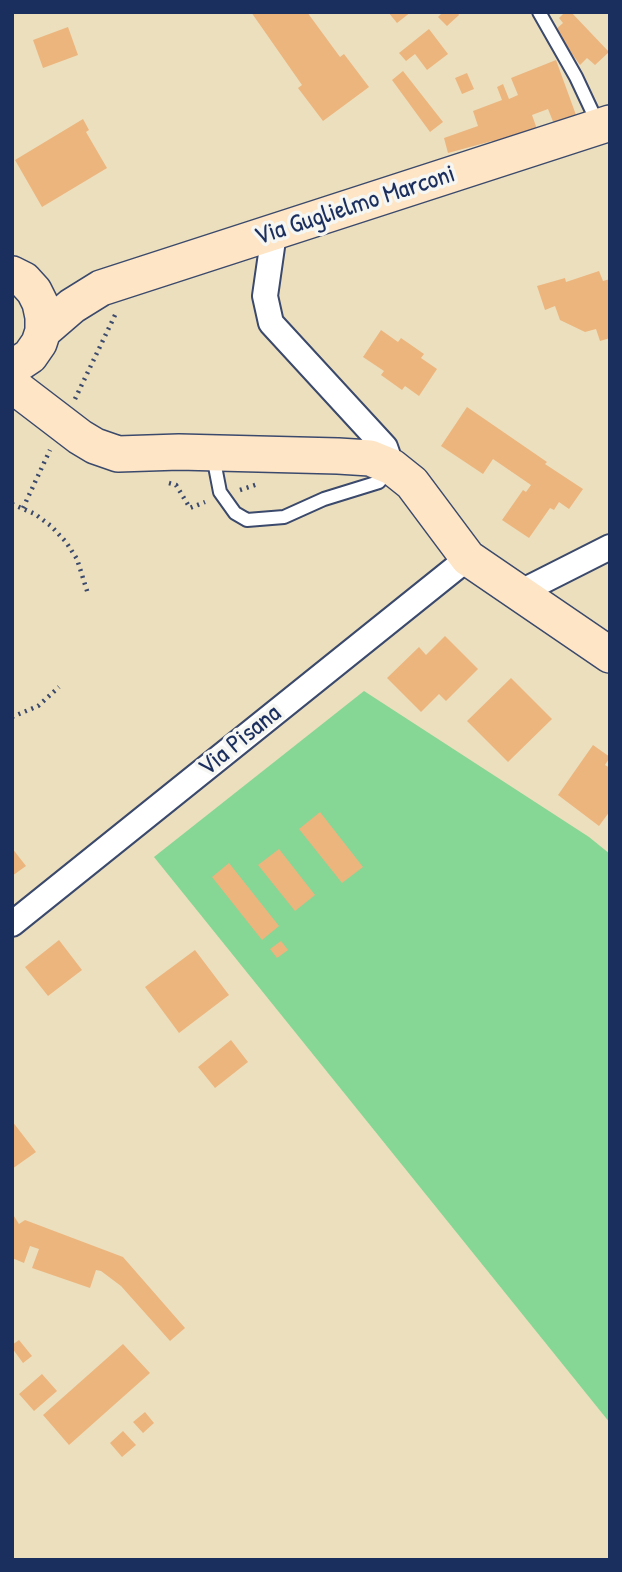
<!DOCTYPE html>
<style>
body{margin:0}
#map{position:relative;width:622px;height:1572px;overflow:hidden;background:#ecdfbd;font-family:"Patrick Hand",sans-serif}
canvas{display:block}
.frame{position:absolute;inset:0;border:14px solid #1b2f5e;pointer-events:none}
</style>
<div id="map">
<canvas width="622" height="1572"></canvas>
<div class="frame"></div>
</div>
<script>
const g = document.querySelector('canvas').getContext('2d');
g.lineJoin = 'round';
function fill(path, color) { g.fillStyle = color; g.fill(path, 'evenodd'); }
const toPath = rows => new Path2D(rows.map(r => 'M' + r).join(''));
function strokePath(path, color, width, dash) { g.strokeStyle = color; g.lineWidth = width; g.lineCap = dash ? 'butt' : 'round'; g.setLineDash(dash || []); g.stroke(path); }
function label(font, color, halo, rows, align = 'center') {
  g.font = font + ' "Patrick Hand",sans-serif'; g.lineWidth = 7; g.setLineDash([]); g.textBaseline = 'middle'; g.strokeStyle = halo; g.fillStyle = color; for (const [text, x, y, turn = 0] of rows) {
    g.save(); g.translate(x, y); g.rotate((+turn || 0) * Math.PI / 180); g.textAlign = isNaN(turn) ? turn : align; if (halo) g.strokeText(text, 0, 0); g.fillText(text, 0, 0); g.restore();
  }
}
const green = toPath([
 [364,691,589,837,610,854,610,1423,154,857]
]);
const building = toPath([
 [251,12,307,12,340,57,344,54,369,87,323,121,298,88,302,85],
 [388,12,411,12,397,23],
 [443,12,457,12,459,15,447,26,438,17],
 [565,12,571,12,609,52,595,65,587,58,580,65,555,30,563,23,559,18],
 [68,27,78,55,43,68,33,40],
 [429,29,448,54,427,70,415,54,406,61,399,53],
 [556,60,576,115,554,124,548,109,532,115,538,132,494,147,492,141,448,153,444,138,478,126,473,111,502,100,497,87,503,84,509,99,518,95,511,78],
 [403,71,443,122,430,132,392,80],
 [467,73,474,89,462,94,455,78],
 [83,119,89,130,86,132,107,168,42,207,15,160],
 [599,271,603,281,610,279,610,338,600,341,596,329,585,332,560,320,555,306,545,310,537,286,565,278,566,282],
 [381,330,398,342,401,338,424,354,421,358,437,369,419,396,405,386,402,390,381,375,384,371,363,357],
 [467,407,547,462,545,464,583,489,569,509,559,502,554,510,550,508,529,538,502,520,523,490,526,492,531,485,493,459,483,474,441,446],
 [445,636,478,669,446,701,439,694,421,712,387,678,419,647,426,655],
 [511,678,552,719,508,762,467,721],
 [593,745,610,757,605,765,610,768,610,811,599,826,558,795],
 [320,812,363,867,342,883,299,829],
 [12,848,26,866,12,876],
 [279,849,315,895,295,911,258,865],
 [229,863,279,926,262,940,212,877],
 [59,940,82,970,48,996,25,967],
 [281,941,288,950,277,958,270,949],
 [195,950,229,995,179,1033,145,987],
 [231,1040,248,1062,215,1088,198,1067],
 [12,1121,36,1152,12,1169],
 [12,1213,19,1224,25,1220,123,1257,185,1328,170,1341,121,1286,101,1271,96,1270,90,1288,32,1268,39,1249,30,1246,24,1263,12,1258],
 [19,1340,32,1356,23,1363,12,1348,12,1345],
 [123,1344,150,1373,69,1445,43,1415],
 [42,1374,57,1391,34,1411,19,1394],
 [145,1412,154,1423,143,1433,133,1422],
 [123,1431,136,1445,122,1457,110,1443]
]);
const path = toPath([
 [75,399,116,313],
 [169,483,176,485,190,508,205,502],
 [240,490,258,484],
 [12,504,35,514,51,526,66,542,77,559,88,594],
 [23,508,50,450],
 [12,717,38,706,59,687]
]);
const lane = toPath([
 [539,12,576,77,599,126],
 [213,456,220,492,235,513,247,520,284,517,324,499,379,482,389,470]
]);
const street = toPath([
 [274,233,265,296,271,323,385,447,392,467],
 [519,593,610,547],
 [12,924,468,558]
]);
const secondary = toPath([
 [12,274,24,280,34,291,40,303,43,317,43,331,39,343,30,356,12,368],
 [43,331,72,306,101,288,610,123],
 [12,385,80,437,95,446,118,454,179,452,338,456,370,458,392,467,412,483,468,558,610,655]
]);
const streetNames = [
 ["Via Guglielmo Marconi",355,206,-18],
 ["Via Pisana",240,741,-39]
];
fill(green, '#86d696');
fill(building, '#ecb57e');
strokePath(lane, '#3a496c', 16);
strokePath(street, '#3a496c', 28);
strokePath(secondary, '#3a496c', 38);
strokePath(path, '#3a496c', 4.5, [2, 5]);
strokePath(lane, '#fff', 12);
strokePath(street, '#fff', 24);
strokePath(secondary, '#fde5c5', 35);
label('26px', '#1b2f5e', '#f6f6f2', streetNames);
</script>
